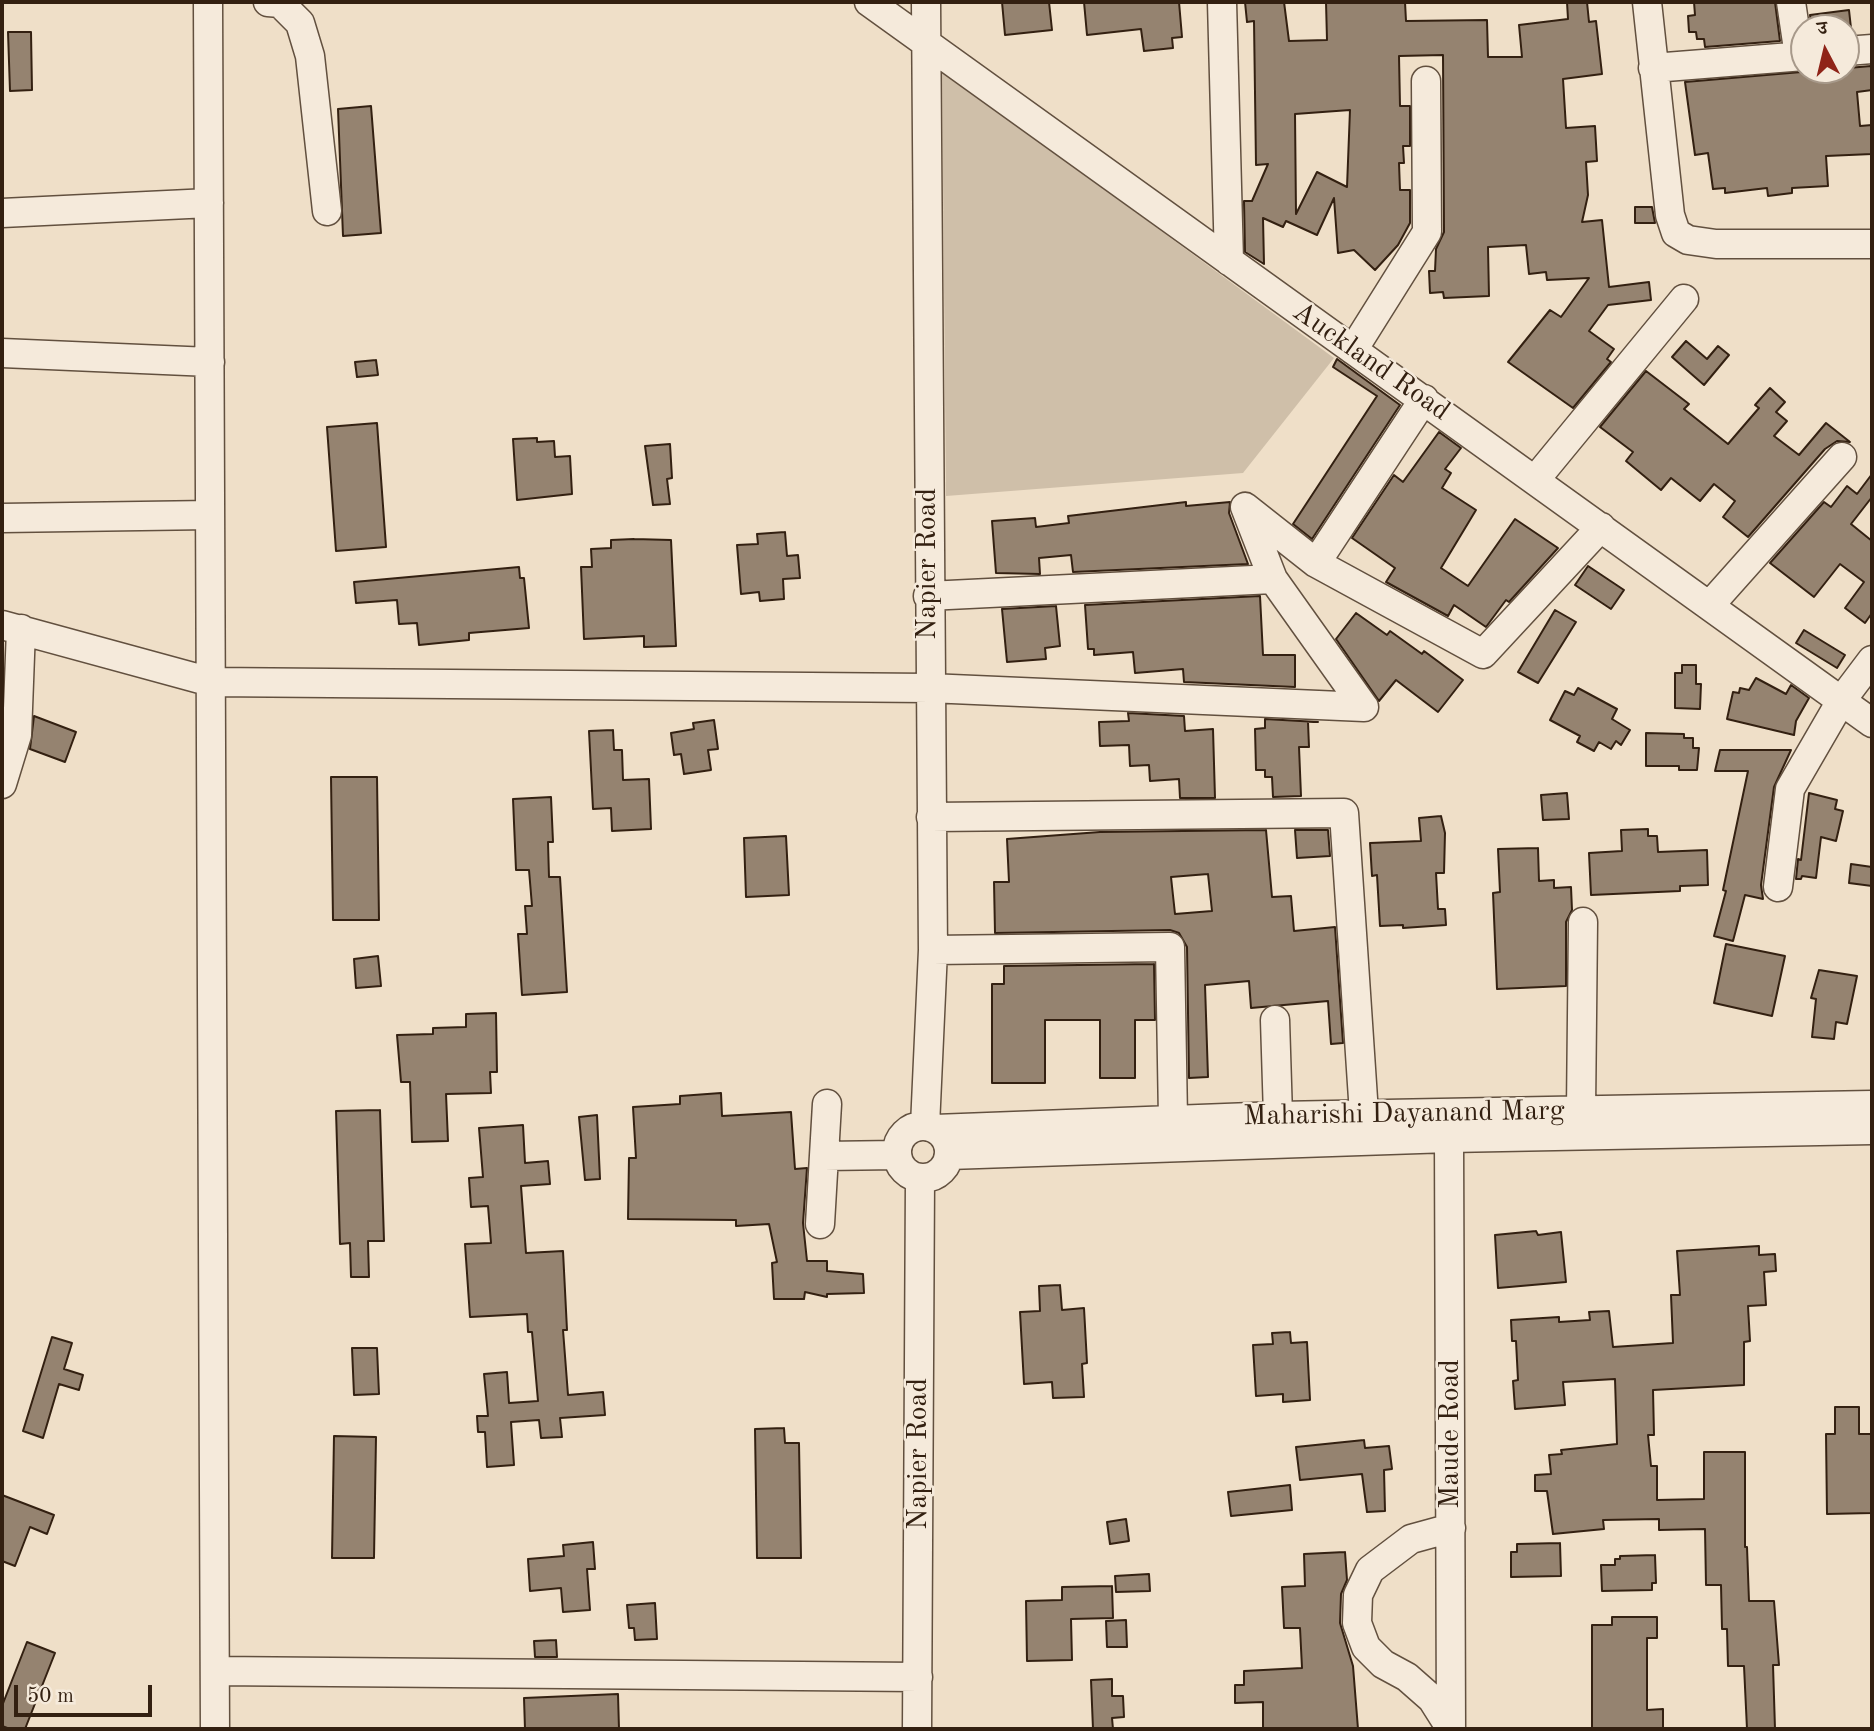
<!DOCTYPE html>
<meta charset="utf-8">
<style>
body{margin:0}
#map{position:relative;width:1874px;height:1731px;overflow:hidden;background:#efdfc8;font-family:"Old Standard TT","Noto Serif Devanagari",serif}
canvas{display:block}
.frame{position:absolute;inset:0;border:4px solid #332011;pointer-events:none}
.north{position:absolute;left:1790px;top:14px;width:70px;height:70px;box-sizing:border-box;background:#f5eadb;border:2px solid #a7998a;border-radius:50%;rotate:353deg;font-size:19px;font-weight:700;line-height:28px;text-align:center;color:#332011}
.north::after{content:'';display:block;margin:auto;width:24px;height:32px;background:#8f2418;clip-path:polygon(50% 0,100% 100%,50% 72%,0 100%)}
.scale{position:absolute;left:14px;top:1685px;width:138px;height:32px;box-sizing:border-box;border:4px solid #332011;border-top:0;padding-left:9px;font-size:21px;line-height:24px;white-space:nowrap;color:#332011;-webkit-text-stroke:5px #f5eadb;paint-order:stroke}
</style>
<div id="map">
<canvas width="1874" height="1731"></canvas>
<div class="frame"></div>
<div class="north">उ</div>
<div class="scale">50 m</div>
</div>
<script>
const g = document.querySelector('canvas').getContext('2d');
g.lineJoin = 'round';
function fill(path, color) { g.fillStyle = color; g.fill(path, 'evenodd'); }
const toPath = rows => new Path2D(rows.map(r => 'M' + r).join(''));
function strokePath(path, color, width, dash) { g.strokeStyle = color; g.lineWidth = width; g.lineCap = dash ? 'butt' : 'round'; g.setLineDash(dash || []); g.stroke(path); }
function label(font, color, halo, rows, align = 'center') {
  g.font = font + ' "Old Standard TT",serif'; g.lineWidth = 5; g.setLineDash([]); g.textBaseline = 'middle'; g.strokeStyle = halo; g.fillStyle = color; for (const [text, x, y, turn = 0] of rows) {
    g.save(); g.translate(x, y); g.rotate((+turn || 0) * Math.PI / 180); g.textAlign = isNaN(turn) ? turn : align; if (halo) g.strokeText(text, 0, 0); g.fillText(text, 0, 0); g.restore();
  }
}
const green = toPath([
 [942,70,1334,358,1243,473,946,496]
]);
const building = toPath([
 [1002,2,1049,2,1052,30,1005,35,1002,2],
 [1084,2,1179,2,1182,37,1172,38,1173,48,1144,51,1141,29,1087,35,1084,2],
 [1245,2,1284,2,1289,41,1327,40,1326,2,1405,2,1406,21,1487,20,1488,57,1522,57,1519,25,1568,19,1567,2,1587,2,1589,22,1596,21,1602,74,1563,79,1566,128,1595,126,1597,161,1586,162,1588,195,1582,222,1602,220,1609,287,1649,282,1651,300,1608,305,1589,331,1614,349,1607,359,1611,362,1573,408,1508,362,1550,310,1561,317,1589,278,1547,280,1546,272,1529,274,1526,245,1488,247,1489,296,1444,298,1443,292,1430,293,1429,271,1435,271,1436,249,1444,232,1443,55,1399,56,1400,106,1410,106,1410,146,1403,146,1404,163,1399,163,1400,190,1410,190,1410,223,1398,245,1375,270,1354,250,1338,253,1334,198,1317,235,1286,221,1283,227,1263,218,1264,264,1245,252,1244,201,1252,201,1268,164,1256,165,1254,21,1247,22,1245,2],
 [1350,110,1347,187,1317,172,1296,214,1295,114,1350,110],
 [1694,2,1775,2,1780,41,1705,47,1704,39,1697,39,1696,32,1689,32,1688,16,1695,15,1694,2],
 [1849,10,1851,28,1812,28,1810,15,1849,10],
 [8,32,31,32,32,90,10,91,8,32],
 [1871,66,1872,90,1857,92,1860,126,1872,125,1872,154,1826,156,1828,186,1792,188,1792,193,1768,196,1767,188,1725,193,1725,188,1713,189,1708,153,1695,155,1685,82,1871,66],
 [371,106,381,233,343,236,338,109,371,106],
 [1635,207,1652,207,1655,223,1635,223,1635,207],
 [1686,341,1707,359,1718,346,1729,355,1704,385,1672,357,1686,341],
 [1337,359,1400,405,1312,539,1293,524,1377,396,1333,367,1337,359],
 [376,360,378,375,357,377,355,362,376,360],
 [1646,371,1689,404,1684,409,1728,444,1759,408,1755,405,1770,388,1785,402,1776,412,1787,421,1774,436,1799,455,1826,423,1850,442,1837,441,1825,449,1748,537,1723,517,1735,501,1714,484,1700,501,1671,478,1661,490,1626,461,1633,452,1600,427,1646,371],
 [377,423,386,547,336,551,327,427,377,423],
 [1439,432,1461,448,1445,469,1451,473,1442,488,1476,510,1441,568,1468,586,1515,519,1558,548,1509,602,1506,600,1486,627,1454,605,1448,616,1386,582,1395,568,1352,538,1394,475,1403,482,1439,432],
 [537,438,537,442,554,441,555,457,570,456,572,494,517,500,513,439,537,438],
 [670,444,672,478,667,479,670,504,653,505,645,446,670,444],
 [1872,474,1872,497,1851,524,1872,541,1872,613,1865,623,1845,608,1864,582,1840,564,1814,597,1770,563,1824,502,1831,507,1847,486,1857,494,1872,474],
 [1186,502,1186,506,1230,502,1229,513,1248,564,1073,572,1071,555,1039,558,1040,574,996,573,992,521,1035,518,1036,527,1069,523,1068,516,1186,502],
 [785,532,787,556,798,555,800,578,783,579,784,599,760,601,759,592,741,594,737,545,758,544,757,534,785,532],
 [634,539,671,540,676,646,644,647,644,636,584,639,581,567,592,567,591,549,611,548,611,540,634,539],
 [1588,566,1624,590,1611,609,1575,585,1588,566],
 [519,567,520,578,524,578,529,628,469,633,469,640,419,645,417,623,399,624,397,600,356,603,354,582,519,567],
 [1260,596,1263,655,1295,655,1295,687,1184,682,1183,669,1135,673,1133,652,1094,655,1094,649,1088,649,1085,605,1260,596],
 [1056,606,1060,646,1045,648,1046,659,1007,662,1002,609,1056,606],
 [1555,610,1576,622,1538,683,1518,672,1555,610],
 [1356,613,1387,635,1390,631,1422,654,1424,651,1463,680,1438,712,1396,680,1379,701,1336,639,1356,613],
 [1804,630,1845,655,1837,668,1796,643,1804,630],
 [1682,665,1696,665,1696,684,1701,684,1700,709,1675,708,1675,673,1682,673,1682,665],
 [1756,678,1786,694,1791,685,1809,698,1796,721,1794,735,1727,719,1733,692,1739,693,1740,688,1749,690,1756,678],
 [1578,688,1617,709,1612,719,1630,730,1621,745,1616,741,1611,749,1599,742,1594,751,1577,742,1580,736,1550,720,1565,691,1574,695,1578,688],
 [1128,713,1184,716,1185,731,1213,729,1215,798,1180,798,1179,779,1150,781,1149,765,1130,766,1129,745,1100,746,1099,722,1129,721,1128,713],
 [34,716,76,732,65,762,30,749,34,716],
 [1265,719,1318,722,1308,722,1309,747,1299,747,1301,796,1273,797,1272,777,1265,777,1265,770,1256,770,1255,729,1265,728,1265,719],
 [714,720,718,749,708,750,711,770,684,774,681,754,674,755,671,733,694,729,693,723,714,720],
 [613,730,614,750,622,750,623,780,649,779,651,829,612,831,611,808,593,809,589,731,613,730],
 [1646,733,1684,734,1684,738,1693,738,1693,748,1699,748,1697,770,1679,770,1679,766,1646,766,1646,733],
 [1720,750,1791,750,1774,787,1761,885,1763,899,1745,895,1733,941,1714,936,1726,891,1723,890,1748,771,1715,771,1720,750],
 [331,777,377,777,379,920,333,920,331,777],
 [1567,793,1569,819,1543,820,1541,795,1567,793],
 [1809,793,1837,800,1835,809,1843,811,1836,841,1821,837,1816,878,1802,876,1801,879,1796,879,1798,859,1801,860,1809,793],
 [551,797,553,842,548,842,549,877,560,877,567,992,522,995,518,934,527,934,525,906,532,906,529,870,516,870,513,799,551,797],
 [1441,816,1445,833,1444,873,1436,873,1438,909,1445,909,1446,925,1403,928,1403,925,1380,926,1377,875,1372,876,1370,843,1421,841,1419,818,1441,816],
 [1648,829,1648,836,1657,836,1658,852,1707,850,1708,885,1680,886,1680,891,1591,895,1589,853,1622,851,1621,830,1648,829],
 [1266,830,1272,897,1291,896,1294,931,1335,927,1343,1043,1331,1044,1328,1001,1251,1008,1249,981,1205,985,1208,1077,1189,1078,1187,947,1179,933,1170,930,995,933,994,882,1009,882,1007,839,1100,832,1266,830],
 [1208,874,1212,911,1175,914,1171,877,1208,874],
 [1295,830,1328,830,1330,856,1297,858,1295,830],
 [786,836,789,895,746,897,744,838,786,836],
 [1538,848,1539,881,1554,880,1554,888,1571,887,1572,910,1566,922,1566,986,1497,989,1493,893,1500,892,1498,849,1538,848],
 [1851,864,1872,867,1872,886,1849,883,1851,864],
 [1726,944,1785,956,1772,1016,1714,1003,1726,944],
 [378,956,381,986,356,988,354,959,378,956],
 [1154,964,1155,1020,1135,1020,1135,1078,1100,1078,1100,1020,1045,1020,1045,1083,992,1083,992,984,1004,984,1004,966,1154,964],
 [1819,970,1857,976,1847,1024,1836,1022,1834,1039,1812,1037,1816,999,1811,998,1819,970],
 [496,1013,497,1072,490,1072,491,1093,446,1094,448,1141,412,1142,410,1082,401,1082,397,1035,433,1034,433,1028,466,1027,466,1014,496,1013],
 [721,1093,722,1116,791,1112,795,1169,807,1168,803,1223,807,1261,827,1261,827,1271,863,1274,864,1293,827,1294,827,1297,805,1292,804,1299,774,1299,772,1263,777,1262,769,1224,736,1226,736,1220,628,1219,629,1158,636,1158,633,1107,680,1104,680,1096,721,1093],
 [380,1110,384,1241,368,1241,369,1277,351,1277,350,1243,340,1244,336,1111,380,1110],
 [597,1115,600,1179,585,1180,579,1117,597,1115],
 [523,1125,525,1163,548,1161,550,1184,521,1186,526,1253,563,1251,567,1330,563,1330,568,1395,603,1392,605,1415,560,1418,562,1437,541,1438,539,1420,511,1422,514,1465,487,1467,485,1432,478,1432,477,1416,488,1416,484,1374,507,1372,509,1403,538,1401,532,1332,528,1332,527,1314,470,1317,465,1244,491,1243,488,1206,471,1207,469,1178,483,1177,479,1128,523,1125],
 [1536,1231,1538,1235,1561,1232,1566,1282,1498,1288,1495,1235,1536,1231],
 [1759,1246,1759,1255,1775,1254,1776,1271,1764,1272,1766,1305,1748,1306,1750,1341,1744,1342,1744,1385,1653,1390,1654,1435,1648,1435,1651,1466,1657,1466,1657,1500,1704,1499,1704,1452,1745,1452,1745,1547,1747,1547,1749,1601,1774,1601,1779,1665,1773,1665,1775,1729,1747,1729,1744,1666,1728,1666,1727,1629,1722,1629,1721,1585,1706,1585,1705,1529,1659,1530,1659,1519,1603,1520,1604,1529,1553,1534,1547,1491,1535,1491,1535,1475,1551,1474,1549,1455,1562,1454,1561,1450,1617,1444,1615,1379,1563,1382,1565,1405,1515,1409,1513,1381,1518,1380,1516,1341,1512,1341,1511,1320,1559,1317,1559,1322,1590,1320,1589,1312,1609,1311,1613,1347,1673,1343,1671,1295,1680,1295,1677,1251,1759,1246],
 [1060,1285,1062,1310,1084,1308,1087,1363,1082,1364,1084,1397,1053,1398,1052,1382,1024,1384,1020,1312,1040,1311,1039,1286,1060,1285],
 [1290,1332,1291,1343,1307,1342,1310,1400,1283,1402,1283,1394,1256,1396,1253,1345,1273,1344,1272,1333,1290,1332],
 [52,1337,72,1343,64,1369,83,1375,79,1390,59,1384,43,1438,23,1431,52,1337],
 [352,1348,377,1348,379,1394,354,1395,352,1348],
 [1835,1407,1859,1407,1859,1434,1872,1434,1872,1513,1827,1514,1826,1434,1835,1434,1835,1407],
 [784,1428,785,1443,799,1443,801,1558,757,1558,755,1429,784,1428],
 [334,1436,376,1437,374,1558,332,1558,334,1436],
 [1364,1440,1365,1448,1389,1446,1392,1469,1384,1470,1385,1511,1367,1512,1362,1474,1300,1480,1296,1447,1364,1440],
 [1290,1485,1292,1510,1231,1516,1228,1492,1290,1485],
 [2,1495,54,1515,47,1534,30,1527,15,1566,2,1561,2,1495],
 [1126,1519,1129,1541,1110,1544,1107,1522,1126,1519],
 [593,1542,595,1569,587,1569,590,1610,563,1612,561,1588,530,1591,528,1559,564,1556,563,1545,593,1542],
 [1560,1543,1561,1576,1511,1577,1511,1552,1517,1552,1517,1544,1560,1543],
 [1345,1552,1347,1580,1341,1594,1340,1623,1353,1666,1358,1729,1263,1729,1263,1702,1235,1703,1235,1685,1244,1685,1244,1671,1302,1668,1300,1628,1284,1628,1282,1587,1305,1586,1304,1554,1345,1552],
 [1655,1555,1656,1583,1652,1583,1652,1590,1602,1591,1601,1565,1615,1565,1615,1559,1620,1559,1620,1556,1655,1555],
 [1149,1574,1150,1591,1116,1592,1115,1576,1149,1574],
 [1112,1586,1113,1618,1071,1619,1072,1660,1027,1661,1026,1601,1062,1600,1062,1587,1112,1586],
 [655,1603,657,1639,635,1640,634,1628,629,1628,627,1605,655,1603],
 [1612,1617,1657,1617,1657,1638,1647,1638,1647,1710,1663,1709,1663,1729,1592,1729,1592,1625,1612,1625,1612,1617],
 [1126,1620,1127,1647,1107,1647,1106,1621,1126,1620],
 [556,1640,557,1657,535,1657,534,1641,556,1640],
 [27,1642,55,1653,25,1729,10,1729,2,1726,2,1706,27,1642],
 [1112,1679,1112,1696,1123,1696,1124,1717,1112,1718,1113,1729,1093,1729,1091,1680,1112,1679],
 [618,1694,619,1729,525,1729,524,1698,618,1694]
]);
const minor = toPath([
 [208,2,215,1729],
 [268,2,280,3,300,23,310,56,327,211],
 [869,2,1872,723],
 [1222,2,1229,261],
 [1647,2,1670,215,1676,233,1688,240,1716,244,1872,244],
 [1791,2,1799,56],
 [1846,51,1872,49],
 [1653,68,1804,56],
 [2,213,209,203],
 [1353,350,1427,232,1426,81],
 [2,353,210,362],
 [1535,480,1684,299],
 [2,518,210,515],
 [1316,563,1424,399],
 [928,596,1273,579],
 [1710,605,1842,457],
 [2,625,211,682,929,688,1364,707],
 [1364,707,1273,579,1245,507,1316,563,1483,654,1601,527],
 [2,784,17,735,21,629],
 [931,817,1344,813,1364,1114],
 [1778,887,1790,789,1841,701,1872,660],
 [933,950,1170,947,1173,1119],
 [1275,1020,1278,1116],
 [1581,1110,1583,922],
 [925,1126,933,950,926,2],
 '897 1152a26 26 0 1 1 52 0a26 26 0 1 1-52 0Z',
 [935,1129,1278,1116,1872,1105],
 [1449,1138,1451,1729],
 [949,1155,1449,1138,1872,1130],
 [824,1156,897,1155],
 [820,1224,827,1104],
 [215,1671,918,1677],
 [917,1729,920,1178],
 [1451,1729,1432,1699,1407,1677,1383,1664,1366,1647,1357,1623,1358,1595,1370,1570,1411,1539,1451,1528]
]);
const streetNames = [
 ["Auckland Road",1371,362,35],
 ["Napier Road",928,564,-90],
 ["Maharishi Dayanand Marg",1404,1114,-1],
 ["Maude Road",1451,1434,-90],
 ["Napier Road",919,1454,-90]
];
fill(green, '#cfbfa9');
fill(building, '#958370');
strokePath(building, '#332011', 2);
strokePath(minor, '#62503f', 31);
strokePath(minor, '#f5eadb', 28);
label('28px', '#332011', '#f5eadb', streetNames);
</script>
